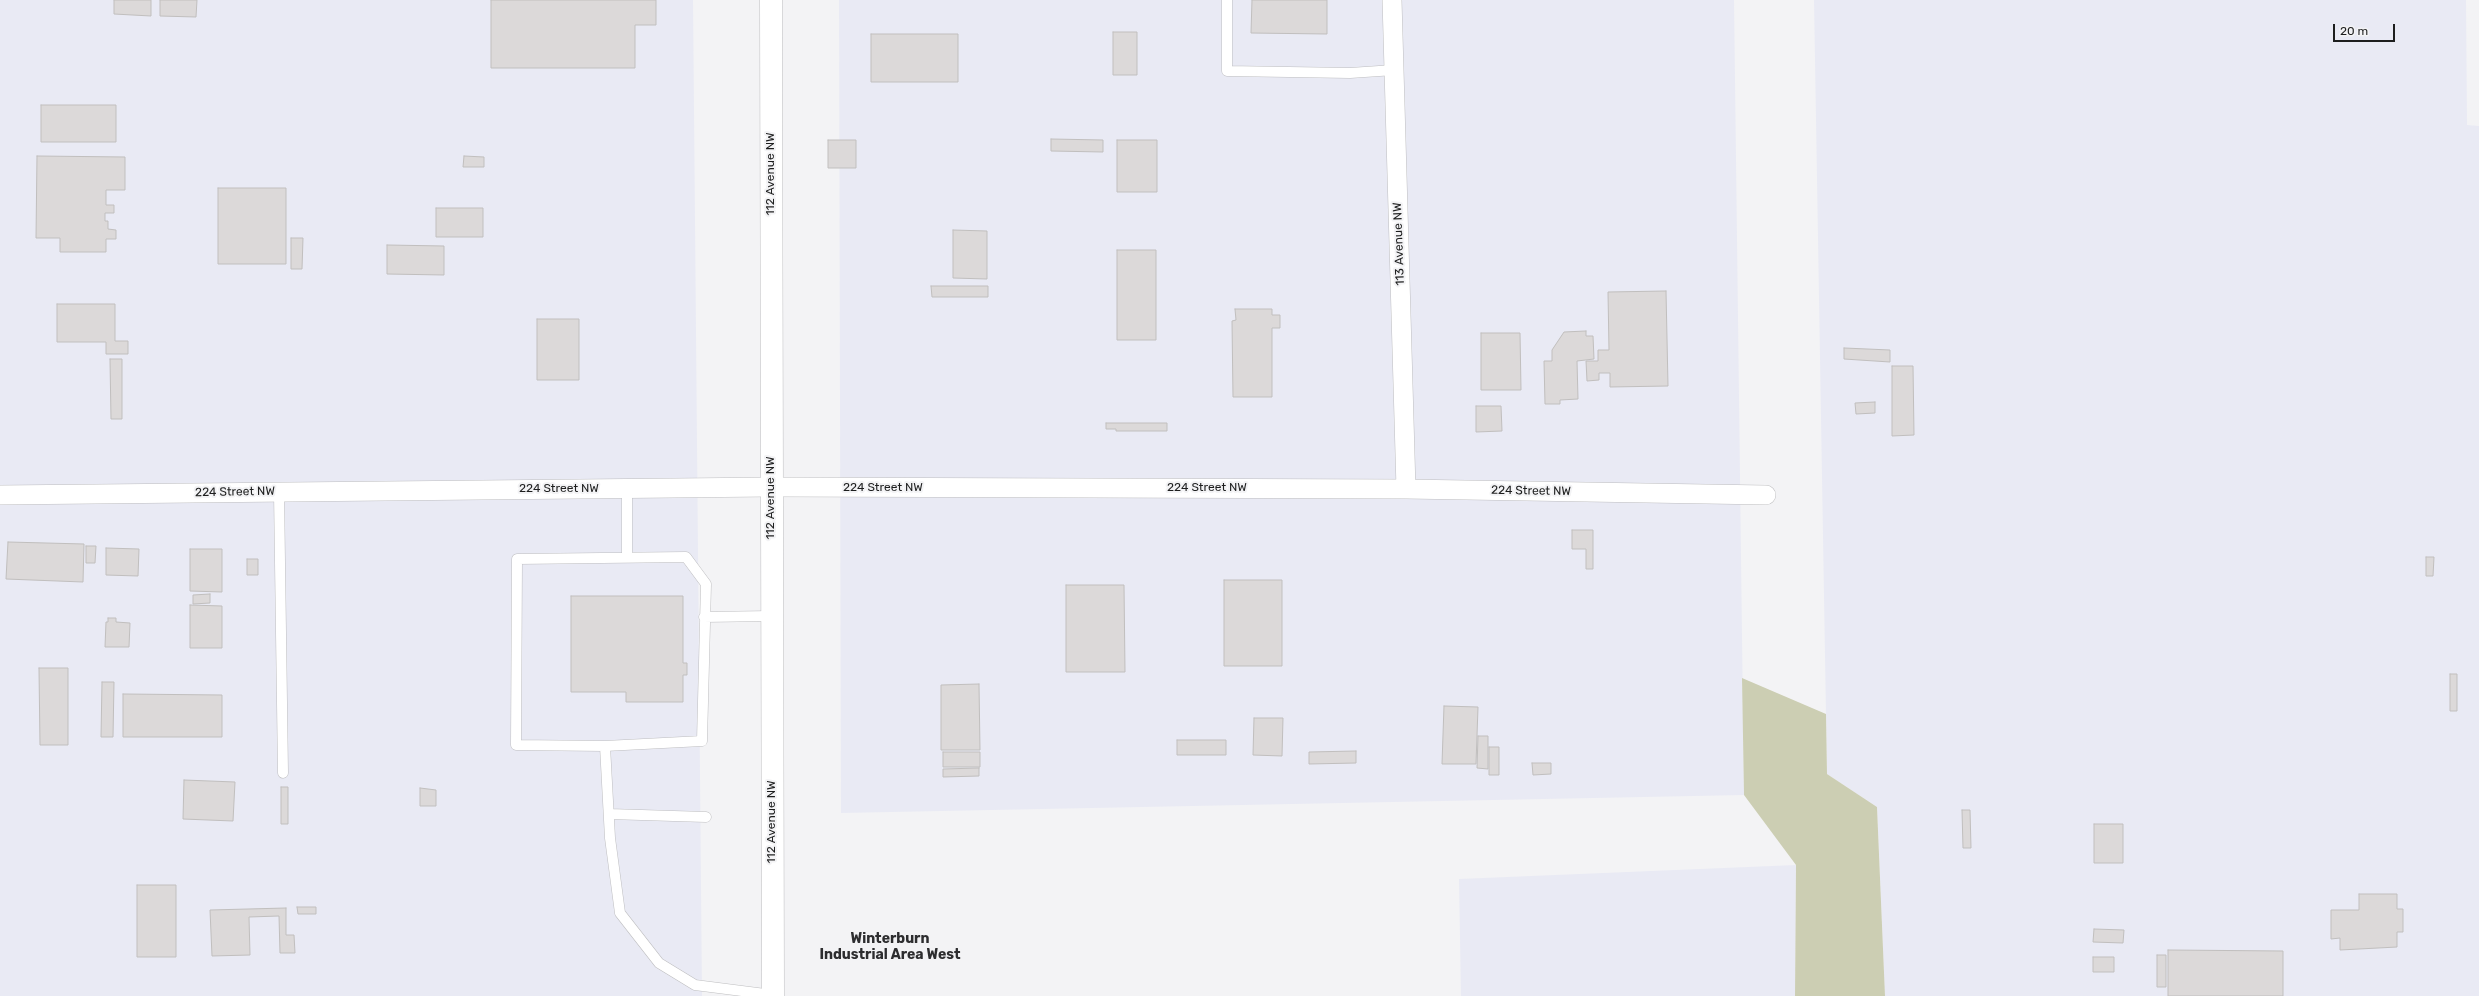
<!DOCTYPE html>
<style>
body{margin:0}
#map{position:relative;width:2479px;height:996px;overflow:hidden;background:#f3f3f5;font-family:Rubik,sans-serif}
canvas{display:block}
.scale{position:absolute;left:2333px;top:24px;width:62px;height:18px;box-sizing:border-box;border:2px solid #1d1e1e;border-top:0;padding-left:5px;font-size:12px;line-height:14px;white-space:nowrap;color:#1d1e1e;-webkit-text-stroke:3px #f3f3f5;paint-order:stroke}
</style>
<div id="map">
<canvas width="2479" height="996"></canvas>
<div class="scale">20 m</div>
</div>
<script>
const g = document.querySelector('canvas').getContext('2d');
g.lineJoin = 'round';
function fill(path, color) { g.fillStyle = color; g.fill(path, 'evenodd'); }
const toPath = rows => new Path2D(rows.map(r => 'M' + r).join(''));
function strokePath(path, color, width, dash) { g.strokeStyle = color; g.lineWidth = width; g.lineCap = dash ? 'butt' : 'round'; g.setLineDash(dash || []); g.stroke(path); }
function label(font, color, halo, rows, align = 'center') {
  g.font = font + ' Rubik,sans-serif'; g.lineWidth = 4; g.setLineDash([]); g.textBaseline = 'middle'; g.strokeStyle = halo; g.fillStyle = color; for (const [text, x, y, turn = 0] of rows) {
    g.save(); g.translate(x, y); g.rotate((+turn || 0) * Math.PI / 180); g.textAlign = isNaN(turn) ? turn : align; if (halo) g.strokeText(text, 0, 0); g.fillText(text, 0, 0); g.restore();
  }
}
const built = toPath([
 [0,0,693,0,702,996,0,996],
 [839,0,1734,0,1744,795,841,813],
 [1814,0,2466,0,2467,125,2479,126,2479,996,1885,996,1877,807,1827,774],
 [1796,865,1795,996,1461,996,1459,879]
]);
const green = toPath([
 [1742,678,1826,714,1827,774,1877,807,1885,996,1795,996,1796,865,1744,795]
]);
const building = toPath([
 [114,0,151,0,151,16,114,14,114,0],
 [160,0,197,0,196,17,160,16,160,0],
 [491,0,656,0,656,25,635,25,635,68,491,68,491,0],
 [1252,0,1327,0,1327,34,1251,33,1252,0],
 [1113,32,1137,32,1137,75,1113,75,1113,32],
 [871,34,958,34,958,82,871,82,871,34],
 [41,105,116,105,116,142,41,142,41,105],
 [1051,139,1103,140,1103,152,1051,151,1051,139],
 [828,140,856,140,856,168,828,168,828,140],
 [1117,140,1157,140,1157,192,1117,192,1117,140],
 [37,156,125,157,125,190,106,190,106,205,114,205,114,213,105,213,105,221,108,221,108,229,116,230,116,239,106,239,106,252,60,252,60,238,36,238,37,156],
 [464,156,484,157,484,167,463,167,464,156],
 [218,188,286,188,286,264,218,264,218,188],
 [436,208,483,208,483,237,436,237,436,208],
 [953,230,987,231,987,279,953,278,953,230],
 [291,238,303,238,302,269,291,269,291,238],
 [387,245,444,246,444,275,387,274,387,245],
 [1117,250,1156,250,1156,340,1117,340,1117,250],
 [931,286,988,286,988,297,932,297,931,286],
 [1666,291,1668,386,1610,387,1610,373,1599,373,1599,380,1587,381,1586,361,1598,361,1598,350,1609,350,1608,292,1666,291],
 [57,304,115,304,115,341,128,341,128,354,106,354,106,342,57,342,57,304],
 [1235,309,1272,309,1272,315,1280,315,1280,328,1272,328,1272,397,1233,397,1232,321,1236,320,1235,309],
 [537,319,579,319,579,380,537,380,537,319],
 [1586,331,1586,336,1593,336,1594,359,1577,361,1578,399,1560,400,1560,404,1545,404,1544,361,1552,361,1552,350,1564,332,1586,331],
 [1481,333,1520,333,1521,390,1481,390,1481,333],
 [1844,348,1890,350,1890,362,1844,359,1844,348],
 [110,359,122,359,122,419,111,419,110,359],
 [1892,366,1913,366,1914,435,1892,436,1892,366],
 [1875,402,1875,413,1856,414,1855,403,1875,402],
 [1476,406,1501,406,1502,431,1476,432,1476,406],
 [1106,423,1167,423,1167,431,1116,431,1116,429,1106,429,1106,423],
 [1572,530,1593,530,1593,569,1586,569,1586,549,1572,549,1572,530],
 [8,542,84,544,83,582,6,579,8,542],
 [86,546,96,546,95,563,86,563,86,546],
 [106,548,139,549,138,576,106,575,106,548],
 [190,549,222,549,222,592,190,591,190,549],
 [2426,557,2434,557,2433,576,2426,576,2426,557],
 [247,559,258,559,258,575,247,575,247,559],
 [1224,580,1282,580,1282,666,1224,666,1224,580],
 [1066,585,1124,585,1125,672,1066,672,1066,585],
 [210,594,210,603,193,604,193,595,210,594],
 [571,596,683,596,683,663,687,663,687,675,683,675,683,702,626,702,626,692,571,692,571,596],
 [190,605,222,606,222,648,190,648,190,605],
 [108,618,116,618,116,622,130,623,129,647,105,647,106,622,108,622,108,618],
 [39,668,68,668,68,745,40,745,39,668],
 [2450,674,2457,674,2457,711,2450,711,2450,674],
 [102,682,114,682,113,737,101,737,102,682],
 [979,684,980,750,941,750,941,685,979,684],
 [123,694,222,695,222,737,123,737,123,694],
 [1444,706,1478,707,1476,764,1442,764,1444,706],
 [1254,718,1283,718,1282,756,1253,755,1254,718],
 [1478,736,1488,736,1488,769,1477,768,1478,736],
 [1177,740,1226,740,1226,755,1177,755,1177,740],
 [1489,747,1499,747,1499,775,1489,775,1489,747],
 [1356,751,1356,763,1309,764,1309,752,1356,751],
 [943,752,980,752,980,767,943,767,943,752],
 [1532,763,1551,763,1551,774,1533,775,1532,763],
 [979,768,979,776,943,777,943,769,979,768],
 [184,780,235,782,233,821,183,819,184,780],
 [281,787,288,787,288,824,281,824,281,787],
 [420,788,436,790,436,806,420,806,420,788],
 [1962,810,1970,810,1971,848,1963,848,1962,810],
 [2094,824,2123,824,2123,863,2094,863,2094,824],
 [137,885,176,885,176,957,137,957,137,885],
 [2359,894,2397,894,2397,909,2403,909,2403,932,2397,932,2397,947,2340,950,2340,938,2331,939,2331,910,2359,910,2359,894],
 [297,907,316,907,316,914,298,914,297,907],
 [286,908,286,935,294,935,295,953,280,953,279,916,249,917,250,955,212,956,210,910,286,908],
 [2094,929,2124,930,2123,943,2093,942,2094,929],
 [2168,950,2283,951,2283,996,2168,996,2168,950],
 [2157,955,2166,955,2166,987,2157,987,2157,955],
 [2093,957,2114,957,2114,972,2093,972,2093,957]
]);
const service = toPath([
 [1227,0,1227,71,1350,73,1394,70],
 [279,492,283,773],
 [627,556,627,489],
 [704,617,771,616],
 [605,746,516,745,517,559,686,557,706,584,702,741,605,746,610,838,620,913,659,963,695,985,773,995],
 [609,814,706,817]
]);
const minor = toPath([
 [1392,0,1406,489],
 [0,495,771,487,1406,489,1766,495]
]);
const tertiary = toPath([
 [771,0,773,996]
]);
const streetNames = [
 ["112 Avenue NW",771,174,-90],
 ["113 Avenue NW",1399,244,-92],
 ["224 Street NW",883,488],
 ["224 Street NW",1207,488],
 ["224 Street NW",559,489],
 ["224 Street NW",1531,491,1],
 ["224 Street NW",235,492,-1],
 ["112 Avenue NW",771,498,-90],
 ["112 Avenue NW",772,822,-90]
];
const quarterNames = [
 ["Winterburn",890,939],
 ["Industrial Area West",890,955]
];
fill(built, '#e9eaf4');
fill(green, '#ccceb3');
fill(building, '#dcd9d9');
strokePath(building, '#c1bfbe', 1);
strokePath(service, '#bebec0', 11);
strokePath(minor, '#bebec0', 20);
strokePath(tertiary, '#bebec0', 23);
strokePath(service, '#fff', 10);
strokePath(minor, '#fff', 19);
strokePath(tertiary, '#fff', 22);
label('12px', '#1d1e1e', '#f3f3f5', streetNames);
label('bold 14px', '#2d2d2f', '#f3f3f5', quarterNames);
</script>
